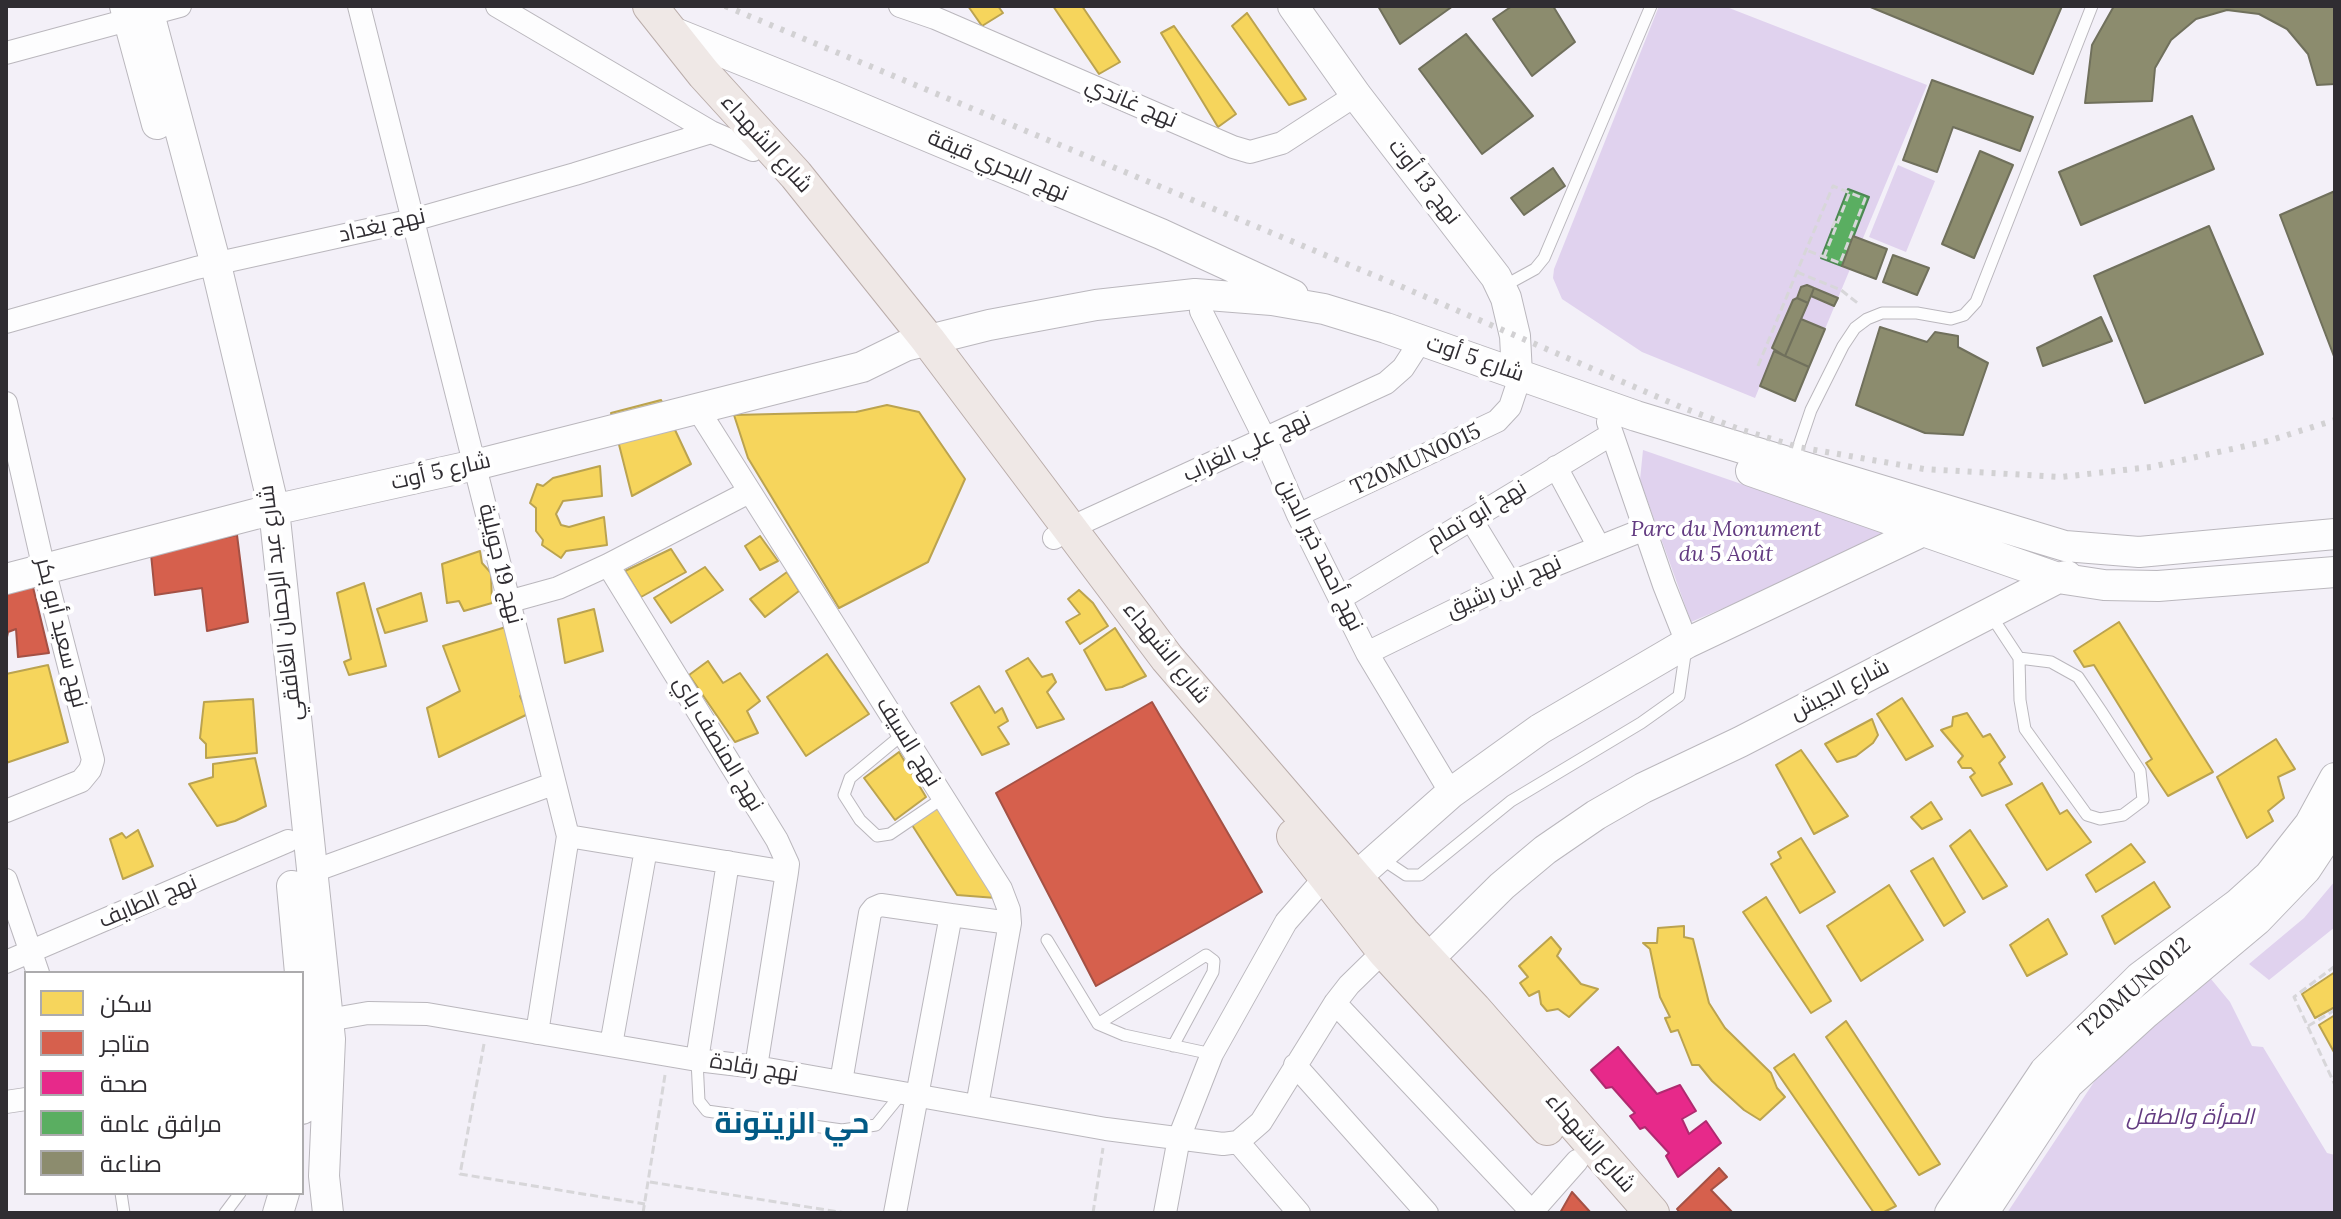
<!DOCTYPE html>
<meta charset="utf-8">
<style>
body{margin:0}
#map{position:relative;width:2341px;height:1219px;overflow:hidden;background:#f3f0f8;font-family:Lora,Cairo,serif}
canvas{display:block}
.frame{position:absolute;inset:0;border:8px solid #302d32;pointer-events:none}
.legend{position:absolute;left:24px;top:971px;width:280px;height:224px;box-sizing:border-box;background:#fff;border:2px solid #acabad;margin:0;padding:10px 14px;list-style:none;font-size:24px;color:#302d32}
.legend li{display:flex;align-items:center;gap:16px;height:40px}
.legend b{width:40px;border:2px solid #acabad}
</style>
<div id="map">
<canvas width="2341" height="1219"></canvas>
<div class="frame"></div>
<ul class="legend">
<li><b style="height:22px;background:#f6d55c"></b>سكن</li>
<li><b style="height:22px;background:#d6604d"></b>متاجر</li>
<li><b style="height:22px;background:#e7298a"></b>صحة</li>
<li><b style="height:22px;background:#5aae61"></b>مرافق عامة</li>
<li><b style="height:22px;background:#8c8c6e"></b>صناعة</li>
</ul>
</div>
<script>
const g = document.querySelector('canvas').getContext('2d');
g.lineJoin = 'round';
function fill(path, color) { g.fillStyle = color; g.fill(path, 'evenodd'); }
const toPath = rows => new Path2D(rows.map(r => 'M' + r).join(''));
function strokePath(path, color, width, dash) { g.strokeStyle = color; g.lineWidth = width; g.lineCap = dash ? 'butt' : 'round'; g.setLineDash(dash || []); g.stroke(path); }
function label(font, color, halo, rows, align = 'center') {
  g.font = font + ' Lora,Cairo,serif'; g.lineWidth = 8; g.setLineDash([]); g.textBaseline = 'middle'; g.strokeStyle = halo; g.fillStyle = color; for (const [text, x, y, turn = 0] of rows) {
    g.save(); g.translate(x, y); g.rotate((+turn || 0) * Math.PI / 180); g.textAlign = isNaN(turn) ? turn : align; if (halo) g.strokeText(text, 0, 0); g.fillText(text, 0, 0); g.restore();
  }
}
const green = toPath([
 [1659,6,1724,6,1927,85,1825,329,1801,320,1785,356,1774,352,1755,398,1642,352,1562,299,1553,278,1554,269],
 [1898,165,1935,181,1906,252,1869,237],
 [1643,450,1892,536,1691,622,1640,480],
 [2335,881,2335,927,2269,980,2249,964,2304,918],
 [2211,979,2230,1002,2252,1046,2263,1047,2327,1153,2335,1155,2335,1213,2007,1213,2096,1079,2125,1050]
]);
const homes = toPath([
 [968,6,998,6,1003,13,982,26,968,6],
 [1053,6,1082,6,1120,62,1099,74,1053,6],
 [1247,13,1306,99,1289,105,1232,26,1247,13],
 [1174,26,1236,114,1218,127,1161,33,1174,26],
 [661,400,691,464,632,496,611,413,661,400],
 [887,405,919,412,965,479,928,562,839,608,748,458,734,415,856,412,887,405],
 [600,466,602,496,563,501,556,514,561,525,569,527,604,517,607,545,566,551,561,558,542,545,543,540,536,531,536,508,530,503,537,484,543,486,553,478,600,466],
 [760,536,778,561,760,570,745,546,760,536],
 [671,549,686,572,641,597,625,571,671,549],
 [480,551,482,563,491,573,492,603,464,611,459,601,447,603,442,564,480,551],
 [705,567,723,590,671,623,654,598,705,567],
 [787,572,799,591,765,617,750,599,787,572],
 [364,583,386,666,349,675,344,662,351,659,337,593,364,583],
 [1079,590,1093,603,1108,626,1080,644,1066,622,1080,614,1068,599,1079,590],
 [421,593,427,621,385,633,377,609,421,593],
 [594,609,603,651,565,663,558,619,594,609],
 [2119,622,2213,772,2168,796,2146,763,2152,759,2094,665,2084,667,2074,651,2119,622],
 [506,627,524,691,520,696,528,714,439,757,427,708,460,691,443,646,506,627],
 [1115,628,1146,676,1122,687,1106,690,1084,650,1115,628],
 [827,654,869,714,806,756,767,697,827,654],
 [1028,658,1042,677,1052,674,1056,682,1047,692,1064,719,1037,728,1006,671,1028,658],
 [708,661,723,683,740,673,760,701,747,711,758,733,735,742,689,675,708,661],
 [48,665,68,742,6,763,6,674,48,665],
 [979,686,995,713,1002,708,1008,721,998,727,1009,744,982,755,951,703,979,686],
 [1902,698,1933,746,1906,760,1877,714,1902,698],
 [253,699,257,753,206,758,206,744,200,738,204,702,253,699],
 [1967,713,1983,737,1990,734,2005,757,1999,763,2012,784,1982,796,1970,777,1975,773,1971,768,1962,768,1958,762,1963,756,1941,730,1952,726,1953,717,1967,713],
 [1872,719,1878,735,1873,743,1856,756,1837,762,1825,744,1872,719],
 [2276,739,2295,769,2278,777,2284,798,2268,811,2273,821,2247,838,2217,777,2276,739],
 [1801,750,1848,816,1814,834,1776,765,1801,750],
 [899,752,926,797,895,820,864,778,899,752],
 [255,758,266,806,235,821,217,826,189,784,213,777,213,764,255,758],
 [2042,783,2060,814,2067,810,2091,842,2047,870,2006,805,2042,783],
 [1931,802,1942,819,1922,829,1911,817,1931,802],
 [938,807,996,898,957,895,912,825,938,807],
 [138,830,153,866,123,879,110,839,122,833,126,838,138,830],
 [1970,830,2007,886,1983,899,1950,846,1970,830],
 [1801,838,1835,892,1800,913,1771,864,1781,858,1778,852,1801,838],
 [2131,844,2145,862,2096,892,2086,875,2131,844],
 [1933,858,1965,912,1944,926,1911,871,1933,858],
 [2154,882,2170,907,2115,944,2102,916,2154,882],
 [1889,885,1923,940,1861,981,1827,926,1889,885],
 [1766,897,1831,1001,1811,1013,1743,912,1766,897],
 [2048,919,2067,954,2027,976,2010,945,2048,919],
 [1684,926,1684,937,1693,939,1709,1003,1725,1028,1771,1073,1777,1088,1785,1097,1760,1120,1744,1110,1712,1081,1699,1065,1692,1065,1678,1030,1671,1032,1665,1018,1670,1017,1660,997,1650,949,1643,943,1657,943,1658,928,1684,926],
 [1551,937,1561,949,1557,956,1581,984,1598,989,1569,1017,1558,1009,1547,1011,1541,1004,1539,991,1529,996,1520,983,1528,977,1519,966,1551,937],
 [2335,972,2335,1007,2315,1018,2302,994,2335,972],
 [2335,1015,2335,1054,2319,1025,2335,1015],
 [1846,1021,1940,1164,1919,1175,1826,1037,1846,1021],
 [1794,1054,1896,1206,1882,1213,1874,1213,1774,1068,1794,1054]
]);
const shops = toPath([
 [237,535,248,622,207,631,202,588,155,595,151,554,237,535],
 [32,583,49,653,18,657,16,629,8,632,6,642,6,588,32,583],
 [1152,702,1262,892,1096,986,996,793,1152,702],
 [1719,1168,1727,1177,1711,1190,1733,1213,1680,1213,1677,1209,1719,1168],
 [1572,1192,1591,1213,1560,1213,1572,1192]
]);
const health = toPath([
 [1618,1047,1657,1094,1680,1085,1696,1111,1682,1119,1689,1134,1706,1121,1721,1143,1678,1177,1666,1156,1669,1153,1645,1127,1640,1129,1630,1116,1635,1113,1612,1087,1606,1088,1591,1070,1618,1047]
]);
const public = toPath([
 [1848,189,1869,197,1842,266,1821,258,1848,189]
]);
const industry = toPath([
 [1378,6,1453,6,1400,44,1378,6],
 [1512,6,1553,6,1575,42,1532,76,1493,19,1512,6],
 [1868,6,2062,6,2033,74,1868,6],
 [2114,6,2335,6,2335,84,2317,85,2308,54,2287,29,2259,14,2227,10,2196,19,2171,40,2155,68,2152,101,2085,103,2092,45,2114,6],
 [1466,34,1533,116,1482,154,1419,69,1466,34],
 [1932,80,2033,117,2020,151,1953,127,1937,172,1903,160,1932,80],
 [2192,116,2214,169,2081,225,2059,172,2192,116],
 [1980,151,2013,165,1974,258,1942,244,1980,151],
 [1553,168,1565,186,1524,215,1511,198,1553,168],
 [2335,191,2335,359,2280,215,2335,191],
 [2209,226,2263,354,2145,403,2094,276,2209,226],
 [1853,236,1887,249,1876,279,1842,266,1853,236],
 [1893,255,1929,268,1917,295,1883,282,1893,255],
 [1807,285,1814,288,1808,303,1797,298,1801,287,1807,285],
 [1814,288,1838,298,1834,306,1811,296,1814,288],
 [1797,298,1808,303,1785,356,1772,348,1793,300,1797,298],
 [2101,317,2112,341,2043,366,2037,348,2101,317],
 [1801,319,1825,329,1809,367,1785,356,1801,319],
 [1880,327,1927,342,1935,332,1958,336,1958,347,1988,363,1963,435,1925,433,1856,405,1880,327],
 [1774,351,1809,367,1795,401,1760,386,1774,351]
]);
const path = toPath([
 [1832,228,1836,219],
 [1824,257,1849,194],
 [1797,272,1841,290,1860,305],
 [1758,366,1806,250,1833,186,1865,199,1840,263,1806,250],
 [2335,966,2294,997,2335,1085],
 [2308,1026,2335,1010],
 [484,1044,460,1174,645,1204],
 [650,1182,846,1213],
 [643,1213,665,1075],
 [1093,1213,1103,1148]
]);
const lane = toPath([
 [1504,286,1535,269,1544,258,1651,6],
 [1793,463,1811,410,1843,346,1855,328,1867,319,1882,313,1917,313,1951,319,1964,315,1976,302,2092,6],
 [1990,614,2019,658,2020,700,2025,729,2087,815,2100,819,2123,815,2143,800,2140,771,2101,711,2078,677,2051,662,2019,658],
 [903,734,850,778,844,795,860,820,877,836,890,834,943,798],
 [1379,857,1406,875,1420,875,1511,801,1641,723,1679,696,1686,648],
 [1047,940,1098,1024,1124,1035,1212,1054],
 [1098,1024,1206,955,1214,961,1213,972,1173,1046],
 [697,1060,699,1101,707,1111,842,1130,876,1125,902,1093],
 [121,1193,124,1213],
 [225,1213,240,1193]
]);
const street = toPath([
 [359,6,568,836,537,1033],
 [497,6,711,132],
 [900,6,935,18,1233,147,1250,152,1282,143,1356,95],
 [6,53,180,6],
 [1201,311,1265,439,1298,515,1367,653,1451,793],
 [6,322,196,268,413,220,575,174,711,132,753,150],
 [6,403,44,569,93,760,90,770,81,781,6,811],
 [697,408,1001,889,1009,910,1010,923,977,1106],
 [1608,422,1664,585,1687,643],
 [1556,467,1599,547],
 [1298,515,1497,421,1510,407,1517,386],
 [1471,519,1510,583],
 [1054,538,1068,529,1386,383,1403,368,1414,351],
 [1341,598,1612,434],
 [511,601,558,588,608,565],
 [1367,653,1510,583,1645,529],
 [568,836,787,872,788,864,777,840,608,565,749,492],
 [311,872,553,784],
 [6,880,38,973],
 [6,962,288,841],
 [1335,1003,1532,1212],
 [328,1020,368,1013,427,1014,697,1060,756,1067,1106,1129,1223,1144,1238,1142,1261,1122,1335,1003,1349,985,1392,943],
 [611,1045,646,849],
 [697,1060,728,862],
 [1295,1065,1427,1213],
 [756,1067,787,872],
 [841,1082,870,913,874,908,881,905,951,915],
 [6,1102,26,1099],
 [1238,1142,1299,1213],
 [895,1213,951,915,1010,923],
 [1165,1213,1179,1138,1212,1054,1286,922,1334,867],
 [1531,1213,1577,1161]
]);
const secondary = toPath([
 [125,6,157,124],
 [147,6,216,265,274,509,330,1039,324,1176,328,1213],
 [1293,6,1356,95,1496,277,1506,298,1515,336,1517,374],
 [670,31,834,97,1161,234,1293,295],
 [1751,471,2058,578,2104,585,2158,586,2335,572],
 [6,579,255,514,475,465,862,367,905,346,989,325,1096,305,1195,294,1272,300,1324,309,1386,328,1636,416,2065,546,2139,552,2335,534],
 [292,886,300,973],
 [1338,893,1451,793,1540,729,1687,643,1921,532],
 [1410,977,1502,886,1545,850,1596,815,1643,788,1740,742,2058,578,2067,576],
 [302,994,307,1065,302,1109],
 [278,1213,284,1193],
 [1950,1213,2045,1071,2140,977,2239,903,2269,876,2310,824,2335,778],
 [1983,1213,2068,1084,2146,1013,2257,920,2306,869,2335,825]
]);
const primary = toPath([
 [650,6,704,74,796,175,928,340,1167,658,1403,933,1474,1009,1652,1213],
 [1294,836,1384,951,1547,1128]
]);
const rail = toPath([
 [725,6,1419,294,1681,407,1739,429,1798,447,1924,469,2061,477,2151,467,2268,441,2335,420]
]);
const streetNames = [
 ["نهج غاندي",1131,103,23],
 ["شارع الشهداء",766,144,48],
 ["نهج البحري قيقة",998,166,23],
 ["نهج 13 أوت",1424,182,52],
 ["نهج بغداد",382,226,-13],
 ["شارع 5 أوت",1475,359,19],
 ["نهج علي الغراب",1247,447,-25],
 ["T20MUN0015",1416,460,-25],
 ["شارع 5 أوت",441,472,-13],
 ["نهج أبو تمام",1477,515,-31],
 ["نهج أحمد خير الدين",1320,555,64],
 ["نهج 19 جويلية",500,564,76],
 ["نهج ابن رشيق",1504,587,-24],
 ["شارع عبد الرحمان الغافقي",281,603,-97],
 ["نهج سعيد أبو بكر",61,633,76],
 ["شارع الشهداء",1166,653,51],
 ["شارع الجيش",1840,690,-27],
 ["نهج السيف",908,742,58],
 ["نهج المنصف باي",718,744,59],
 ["نهج الطايف",148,902,-23],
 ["T20MUN0012",2135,988,-41],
 ["نهج رقادة",754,1068,9],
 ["شارع الشهداء",1590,1143,49]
];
const parkNames = [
 ["Parc du Monument",1726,530],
 ["du 5 Août",1726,555],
 ["المرأة والطفل",2190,1118]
];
const districtNames = [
 ["حي الزيتونة",792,1124]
];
fill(green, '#e0d2ee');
fill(homes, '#f6d55c');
strokePath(homes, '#bba34f', 2);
fill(shops, '#d6604d');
strokePath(shops, '#a45145', 2);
fill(health, '#e7298a');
strokePath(health, '#b02a70', 2);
fill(public, '#5aae61');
strokePath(public, '#4d8753', 2);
fill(industry, '#8c8c6e');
strokePath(industry, '#70705c', 2);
strokePath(lane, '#bab7bd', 13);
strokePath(street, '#bab7bd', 24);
strokePath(secondary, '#bab7bd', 32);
strokePath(primary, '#baadaa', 36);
strokePath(path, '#d7d6d9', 3, [8, 4]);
strokePath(lane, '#fdfdfe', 11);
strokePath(street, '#fdfdfe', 22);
strokePath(secondary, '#fdfdfe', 30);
strokePath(primary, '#efe8e6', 34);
strokePath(rail, '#d2d1d3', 6, [4, 8]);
label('22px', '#302d32', '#fff', streetNames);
label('italic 22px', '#633b81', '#fff', parkNames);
label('bold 30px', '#025a85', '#fff', districtNames);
</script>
